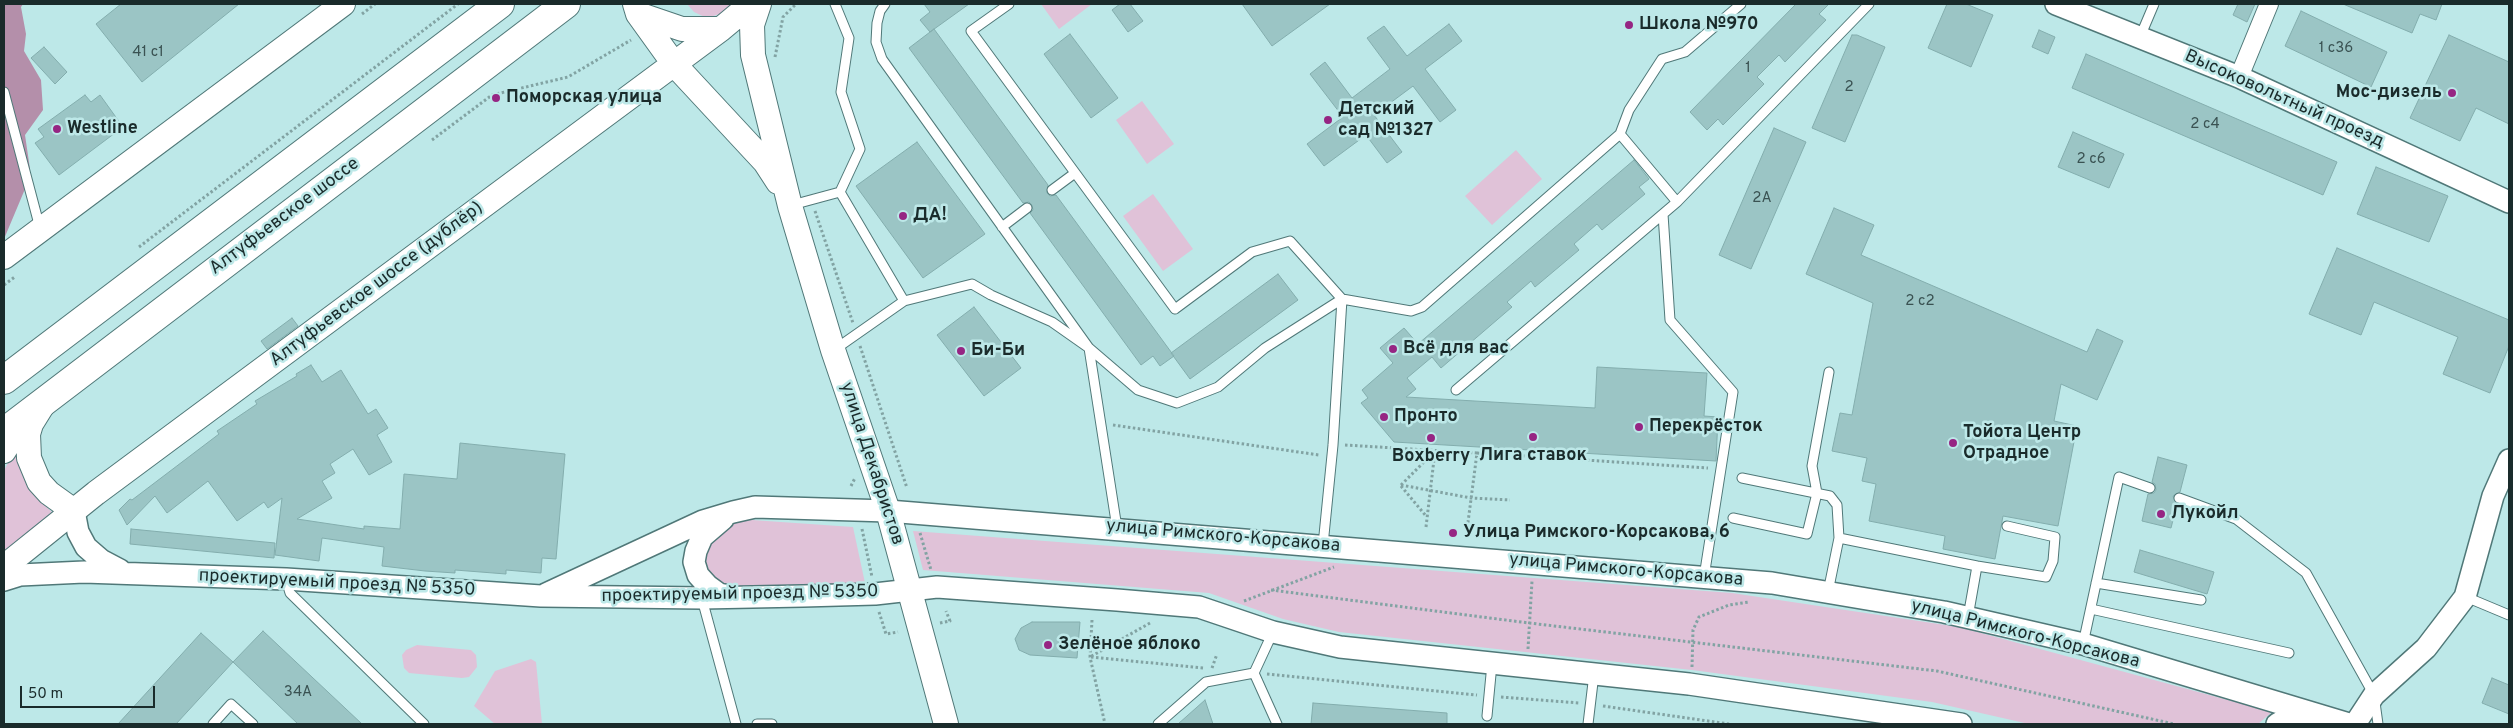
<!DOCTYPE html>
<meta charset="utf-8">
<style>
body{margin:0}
#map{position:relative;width:2513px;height:728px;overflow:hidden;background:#bde8e8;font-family:Overpass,sans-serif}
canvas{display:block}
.frame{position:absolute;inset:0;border:5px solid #1a2b2b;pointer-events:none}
.scale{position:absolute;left:20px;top:686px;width:135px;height:22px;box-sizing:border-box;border:2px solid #1a2b2b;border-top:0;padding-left:6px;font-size:15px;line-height:18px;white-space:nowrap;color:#1a2b2b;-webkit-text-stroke:4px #bde8e8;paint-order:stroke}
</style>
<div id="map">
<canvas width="2513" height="728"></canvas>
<div class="frame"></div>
<div class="scale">50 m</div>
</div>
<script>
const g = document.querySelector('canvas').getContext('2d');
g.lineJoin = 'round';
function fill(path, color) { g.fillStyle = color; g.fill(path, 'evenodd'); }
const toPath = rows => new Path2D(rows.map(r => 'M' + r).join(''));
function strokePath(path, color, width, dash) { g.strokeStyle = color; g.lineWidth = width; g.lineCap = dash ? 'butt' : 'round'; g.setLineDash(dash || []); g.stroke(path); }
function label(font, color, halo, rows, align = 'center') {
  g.font = font + ' Overpass,sans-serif'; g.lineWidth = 5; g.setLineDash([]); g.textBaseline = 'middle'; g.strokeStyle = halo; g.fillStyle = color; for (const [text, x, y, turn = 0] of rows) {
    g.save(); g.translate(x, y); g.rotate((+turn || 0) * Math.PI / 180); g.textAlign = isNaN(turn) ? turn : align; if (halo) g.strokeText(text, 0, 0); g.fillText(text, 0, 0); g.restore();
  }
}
const green = toPath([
 [687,4,738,4,729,11,707,18,694,12],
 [1041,4,1092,4,1059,29],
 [1142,101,1174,144,1147,164,1116,120],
 [1516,150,1542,179,1492,225,1465,196],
 [1153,194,1193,249,1163,271,1123,216],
 [14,450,28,485,40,501,52,512,4,552,4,471],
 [752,520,853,527,865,583,728,590,702,568,704,545,726,526,738,521],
 [913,531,1732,593,1959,627,2272,712,2258,724,2029,724,1932,702,1692,670,1339,632,1283,619,1209,593,923,570],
 [417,645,471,650,476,655,477,667,469,677,462,678,409,673,404,668,402,655,406,650],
 [531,659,536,662,542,724,495,724,474,706,495,671]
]);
const forest = toPath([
 [4,4,23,4,21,7,26,34,24,51,41,80,43,110,25,135,30,169,25,189,4,239]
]);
const building = toPath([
 [121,4,239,4,142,82,96,24,121,4],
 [924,4,969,4,930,32,920,20,930,12,924,4],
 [1120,4,1130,4,1143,21,1128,32,1112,10,1120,4],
 [1242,4,1330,4,1272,46,1242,4],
 [1796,4,1829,4,1819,14,1826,20,1785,62,1779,55,1757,77,1764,84,1723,125,1718,119,1707,130,1690,112,1796,4],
 [1947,4,1966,4,1993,15,1971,67,1928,48,1947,4],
 [2238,4,2255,4,2247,22,2233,15,2238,4],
 [2343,4,2442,4,2436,20,2420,14,2412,33,2343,4],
 [2301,11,2387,52,2371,87,2285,46,2301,11],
 [1449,24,1462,41,1425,69,1456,110,1440,122,1413,86,1374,115,1402,152,1387,163,1366,135,1324,166,1307,144,1343,117,1310,74,1325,62,1352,98,1390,69,1367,38,1384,26,1407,56,1449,24],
 [934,29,1048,185,1047,193,1050,196,1056,195,1174,356,1160,366,1153,356,1141,365,1030,213,1033,210,1032,205,1029,202,1023,203,909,48,934,29],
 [2039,30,2055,37,2048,54,2032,47,2039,30],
 [1070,34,1118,98,1091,118,1044,54,1070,34],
 [1852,35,1857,35,1885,47,1845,142,1812,128,1852,35],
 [2449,35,2509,62,2509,124,2476,108,2460,141,2410,118,2449,35],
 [44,47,67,72,55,84,31,58,44,47],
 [2086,54,2337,162,2323,195,2072,88,2086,54],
 [85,95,91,102,100,95,123,127,59,175,35,143,44,137,38,129,85,95],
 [1774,128,1806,142,1751,269,1719,255,1774,128],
 [2073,132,2124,154,2109,188,2058,167,2073,132],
 [917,142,985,234,923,278,856,186,917,142],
 [1634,160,1649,179,1639,187,1645,194,1602,230,1597,224,1574,244,1579,250,1535,287,1531,281,1507,302,1512,307,1441,368,1432,357,1407,378,1416,389,1406,397,1595,408,1597,367,1707,373,1704,416,1718,417,1716,461,1394,442,1361,403,1368,398,1362,390,1393,363,1380,348,1404,328,1418,344,1634,160],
 [2376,167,2448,196,2429,242,2357,214,2376,167],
 [1834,208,1874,225,1861,255,2087,352,2097,329,2123,341,2097,400,2061,384,2054,421,2077,426,2058,526,2003,516,1995,559,1943,549,1945,536,1869,521,1876,484,1862,481,1867,458,1832,451,1840,413,1852,415,1873,303,1806,274,1834,208],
 [2337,248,2509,320,2509,346,2490,393,2443,374,2458,337,2374,302,2361,335,2309,314,2337,248],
 [1278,274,1298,300,1190,379,1171,353,1278,274],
 [974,307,1021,368,984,396,937,335,974,307],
 [292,318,298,326,267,349,261,341,292,318],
 [311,365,322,382,341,370,368,414,376,409,388,428,377,435,392,462,369,475,353,449,330,464,335,473,322,481,332,498,297,519,364,529,364,526,400,529,404,474,457,479,460,443,565,454,556,559,542,558,541,573,506,570,506,574,455,570,455,573,425,571,382,566,384,547,322,538,319,561,275,555,282,498,268,508,264,502,237,521,208,481,167,513,155,496,127,525,119,510,130,499,132,500,219,434,217,431,257,404,255,401,297,376,296,374,311,365],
 [2158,457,2187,465,2180,492,2173,496,2177,504,2171,528,2142,521,2148,494,2154,493,2156,490,2155,484,2152,482,2158,457],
 [131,529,275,543,274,558,130,544,131,529],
 [2140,550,2214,572,2207,594,2134,572,2140,550],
 [1032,622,1080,622,1077,658,1030,655,1019,650,1015,639,1021,628,1032,622],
 [263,631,362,724,298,724,233,662,263,631],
 [201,633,233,662,176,724,118,724,201,633],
 [2492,678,2509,685,2509,714,2482,703,2492,678],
 [1205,700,1213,724,1178,724,1205,700],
 [1313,703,1447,713,1447,724,1311,724,1313,703]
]);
const path = toPath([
 [362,14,375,4],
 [775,57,783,17,796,4],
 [432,140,492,95,568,77,631,40],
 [815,211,853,323],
 [139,247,458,4],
 [4,285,16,276],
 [860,346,907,488],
 [1113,425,1319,455],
 [1345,445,1477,453,1467,530],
 [1477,453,1708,468],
 [1401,485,1471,498,1510,500],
 [1401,485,1435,451],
 [851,486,855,478],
 [1401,486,1426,516],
 [1426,527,1435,451],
 [862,529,872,577],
 [920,533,931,570],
 [1271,590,1529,623,1937,671,2174,724],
 [1244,601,1334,567],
 [879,612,886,634,898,632],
 [1092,620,1090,657,1105,724],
 [940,623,950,621,946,611],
 [1150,623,1090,657,1204,668],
 [1528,649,1532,581],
 [1692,667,1693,630,1699,617,1729,605,1749,602],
 [1212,668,1217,654],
 [1267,674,1477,695],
 [1501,697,1579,703],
 [1603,706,1729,724]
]);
const service = toPath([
 [835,4,849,38,841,92,860,149,840,192],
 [885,4,880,11,877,23,876,42,882,59,1089,348,1117,528],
 [1009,4,971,31,1175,309,1252,252,1290,241,1342,299,1411,311,1422,307,1620,134,1629,110,1662,59,1685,52,1741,4],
 [2140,37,2154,4],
 [4,92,40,228],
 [1620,134,1677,202],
 [1052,190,1075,173],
 [792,205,840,192,904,301,834,350],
 [1663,214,1670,320,1733,392,1704,577],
 [1002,227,1027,208],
 [904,301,972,284,991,295,1052,322,1089,348,1138,390,1177,403,1218,387,1265,348,1342,299],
 [1456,390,1677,202,1869,4],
 [1742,478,1830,496,1837,505,1839,538],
 [2179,498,2236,519,2306,573,2374,695,2378,724],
 [1733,518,1807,534,1817,493,1812,466,1829,372],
 [1323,545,1333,445,1342,299],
 [1977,566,2046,577,2053,561,2055,537,2007,526],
 [286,580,290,593,424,724],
 [2096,583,2201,600],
 [1828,592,1839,538,1977,566,1968,617],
 [2466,597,2509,615],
 [702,599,736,724],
 [2091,609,2289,653],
 [2083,644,2119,477,2150,488],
 [1254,673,1277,724],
 [1487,716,1492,664],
 [213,724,231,704,253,724],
 [757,724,772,724],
 [1158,724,1206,682,1254,673,1273,632],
 [1588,724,1594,674]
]);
const minor = toPath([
 [2239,77,2269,4]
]);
const tertiary = toPath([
 [2056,4,2239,77,2509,202],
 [74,511,78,532,86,547,101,560,120,570],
 [723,519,702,537,696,551,694,562,698,575,708,586,719,594,730,596],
 [4,580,20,575,84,572,286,579,541,596,702,598,803,596,875,594,937,587,1117,600,1199,607,1273,632,1340,647,1689,684,1961,724],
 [546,594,703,521,733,512,755,507,888,511,1772,583,1944,612,2083,644,2349,724],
 [2277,724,2284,720,2313,716],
 [2355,724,2374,695,2426,648,2465,597,2493,496,2509,460]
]);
const secondary = toPath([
 [635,4,638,14,674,64,765,162,778,182],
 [759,4,752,25,753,55,790,206,833,350,888,511,946,724],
 [638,14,682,29,721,29],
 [4,257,343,4],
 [44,403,31,424,28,434,29,458,39,482,49,493,74,511],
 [4,451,24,419],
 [4,567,96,493,721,29,751,4]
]);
const primary = toPath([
 [4,380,500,4],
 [4,432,566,4]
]);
const markers = [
 [1629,25,5,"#962583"],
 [2452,93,5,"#962583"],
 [496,98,5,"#962583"],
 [1328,120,5,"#962583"],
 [57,129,5,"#962583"],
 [903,216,5,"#962583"],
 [1393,349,5,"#962583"],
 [961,351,5,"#962583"],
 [1384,417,5,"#962583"],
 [1639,427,5,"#962583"],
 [1533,437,5,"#962583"],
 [1431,438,5,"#962583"],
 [1953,443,5,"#962583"],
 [2161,514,5,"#962583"],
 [1453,533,5,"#962583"],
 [1048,645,5,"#962583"]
];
const numberNames = [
 ["1 с36",2336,49],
 ["41 с1",148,53],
 ["1",1748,69],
 ["2",1849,88],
 ["2 c4",2205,125],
 ["2 с6",2091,160],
 ["2А",1762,199],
 ["2 с2",1920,302],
 ["34А",298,693]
];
const poiNames = [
 ["Школа №970",1639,25],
 ["Мос-дизель",2442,93,"right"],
 ["Поморская улица",506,98],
 ["Детский",1338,110],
 ["сад №1327",1338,131],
 ["Westline",67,129],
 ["ДА!",913,216],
 ["Всё для вас",1403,349],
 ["Би-Би",971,351],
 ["Пронто",1394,417],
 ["Перекрёсток",1649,427],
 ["Тойота Центр",1963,433],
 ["Отрадное",1963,454],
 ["Лига ставок",1533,456,"center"],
 ["Boxberry",1431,457,"center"],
 ["Лукойл",2171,514],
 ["Улица Римского-Корсакова, 6",1463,533],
 ["Зелёное яблоко",1058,645]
];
const streetNames = [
 ["Высоковольтный проезд",2284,100,24],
 ["Алтуфьевское шоссе",285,217,-37],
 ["Алтуфьевское шоссе (дублёр)",377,285,-37],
 ["улица Декабристов",871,464,72],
 ["улица Римского-Корсакова",1223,537,5],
 ["улица Римского-Корсакова",1626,571,5],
 ["проектируемый проезд № 5350",337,584,3],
 ["проектируемый проезд № 5350",740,595,-1],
 ["улица Римского-Корсакова",2025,635,14]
];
fill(green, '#e0c2d8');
fill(forest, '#b48faa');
fill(building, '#9bc5c5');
strokePath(building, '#83adad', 1);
strokePath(service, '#507878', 11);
strokePath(minor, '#507878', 20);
strokePath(tertiary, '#507878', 24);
strokePath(secondary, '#507878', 26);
strokePath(primary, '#507878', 30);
strokePath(path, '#82a3a3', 3, [2.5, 2.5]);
strokePath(service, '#fff', 9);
strokePath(minor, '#fff', 18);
strokePath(tertiary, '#fff', 21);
strokePath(secondary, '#fff', 24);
strokePath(primary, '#fff', 28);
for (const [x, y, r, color] of markers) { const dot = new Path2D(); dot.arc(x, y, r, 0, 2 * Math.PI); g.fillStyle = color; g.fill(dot); strokePath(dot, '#bde8e8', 2); }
label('15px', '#3a5252', null, numberNames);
label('bold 18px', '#1a2b2b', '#bde8e8', poiNames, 'left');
label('18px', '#1a2b2b', '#bde8e8', streetNames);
</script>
